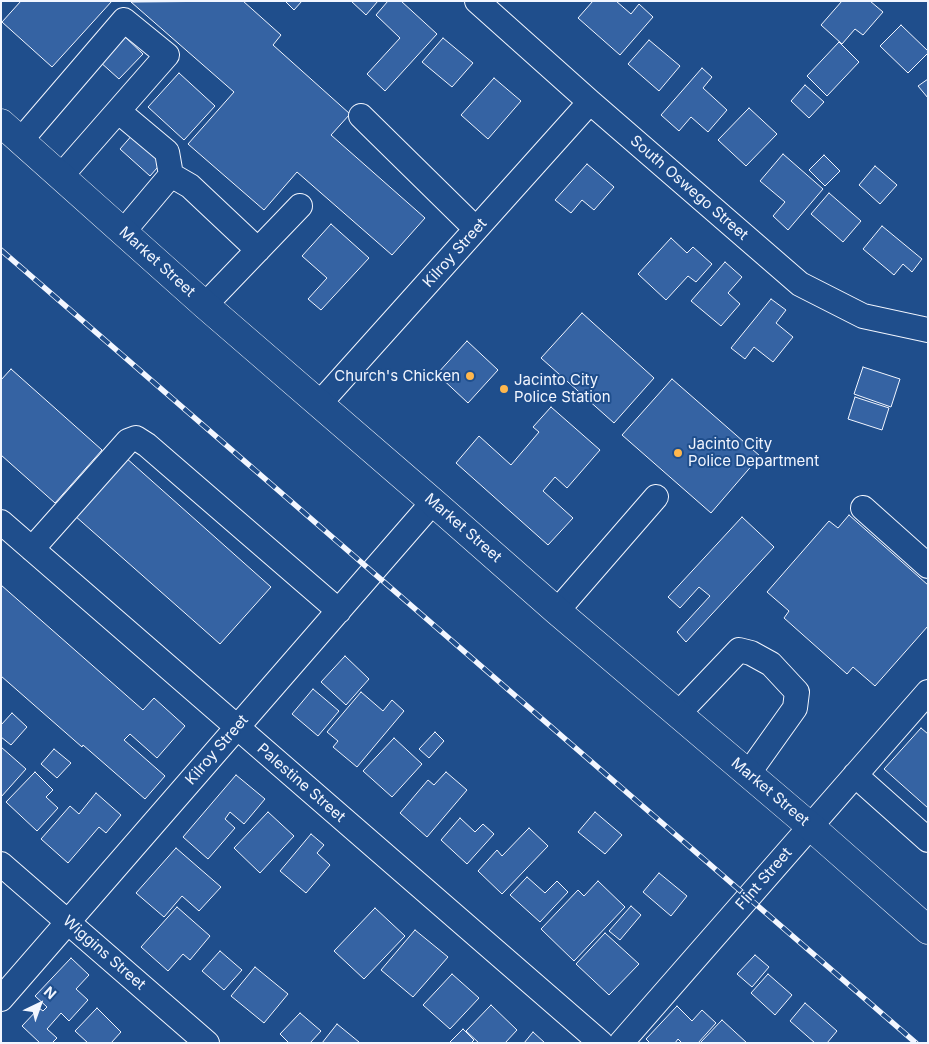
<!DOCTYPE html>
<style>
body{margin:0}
#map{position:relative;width:929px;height:1044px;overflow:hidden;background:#1f4e8c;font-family:Inter,sans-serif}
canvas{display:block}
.frame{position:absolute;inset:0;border:2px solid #f2f6ff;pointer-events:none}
.north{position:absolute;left:15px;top:979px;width:50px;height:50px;-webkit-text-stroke:4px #1f4e8c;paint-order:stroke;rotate:42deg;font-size:14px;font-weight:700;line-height:20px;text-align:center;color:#f2f6ff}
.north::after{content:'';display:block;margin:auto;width:18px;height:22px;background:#f2f6ff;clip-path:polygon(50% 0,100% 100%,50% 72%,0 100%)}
</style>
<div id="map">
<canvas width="929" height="1044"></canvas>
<div class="frame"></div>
<div class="north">N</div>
</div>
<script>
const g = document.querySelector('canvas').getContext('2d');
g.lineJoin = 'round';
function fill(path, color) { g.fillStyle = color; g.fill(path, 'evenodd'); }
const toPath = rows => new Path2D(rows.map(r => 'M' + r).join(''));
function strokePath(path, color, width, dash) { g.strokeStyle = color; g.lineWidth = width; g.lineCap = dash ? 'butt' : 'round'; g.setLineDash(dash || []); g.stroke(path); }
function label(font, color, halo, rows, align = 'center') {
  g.font = font + ' Inter,sans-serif'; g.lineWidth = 4; g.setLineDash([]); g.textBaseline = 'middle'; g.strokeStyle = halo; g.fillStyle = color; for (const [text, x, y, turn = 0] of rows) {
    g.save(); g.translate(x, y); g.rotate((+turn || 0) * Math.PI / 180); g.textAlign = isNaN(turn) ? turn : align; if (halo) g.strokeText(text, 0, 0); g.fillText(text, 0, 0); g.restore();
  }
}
const building = toPath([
 [21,1,112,1,52,67,2,22,21,1],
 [243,1,281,35,273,45,350,114,331,135,425,218,392,255,297,172,264,210,188,144,234,92,131,2,243,1],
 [285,1,302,1,294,10,285,1],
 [351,1,378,1,366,15,351,1],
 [388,1,401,1,437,34,385,91,367,74,400,38,376,15,388,1],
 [593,1,616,1,631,14,639,4,653,17,620,55,578,18,593,1],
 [842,1,870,1,883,12,863,35,855,29,842,44,821,25,842,1],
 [901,25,928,51,928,53,908,73,880,46,901,25],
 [123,35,143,54,119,79,99,61,123,35],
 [443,38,473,63,452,87,422,62,443,38],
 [649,40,680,66,659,91,628,64,649,40],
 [839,42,859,62,827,96,807,76,839,42],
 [702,68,712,77,703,88,727,110,708,132,691,117,679,131,661,115,702,68],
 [179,73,215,106,184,140,148,107,179,73],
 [494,78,521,101,488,139,461,115,494,78],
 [928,79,928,98,918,86,928,79],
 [805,85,824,102,809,118,791,101,805,85],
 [749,108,777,134,746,166,718,140,749,108],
 [134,133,164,160,150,176,120,149,134,133],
 [783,154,823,189,788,230,773,216,785,202,760,181,783,154],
 [824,155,840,171,825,186,809,170,824,155],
 [587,164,614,187,594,210,582,200,571,213,555,200,587,164],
 [875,166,897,185,880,204,859,185,875,166],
 [829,193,861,221,843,242,811,214,829,193],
 [331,224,369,258,321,310,308,299,327,278,302,256,331,224],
 [882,226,922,259,912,272,903,264,894,275,863,249,882,226],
 [671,238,687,253,693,247,712,264,696,282,688,276,666,300,638,274,671,238],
 [725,262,742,277,728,293,740,304,721,326,691,301,725,262],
 [771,299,786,310,776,323,793,337,773,362,754,347,745,359,731,348,771,299],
 [582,313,654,378,614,423,541,358,582,313],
 [467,341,498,370,468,403,437,374,467,341],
 [863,367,900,379,891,407,854,394,863,367],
 [11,369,102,450,55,503,1,455,1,380,11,369],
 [672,379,760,456,711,513,622,435,672,379],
 [855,397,889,408,882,430,848,419,855,397],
 [551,407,600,450,567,488,555,477,543,491,573,518,548,545,456,463,479,436,511,465,539,432,533,427,551,407],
 [125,457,271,587,220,644,74,515,125,457],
 [849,515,928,585,928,626,875,686,853,667,847,674,784,618,789,611,767,592,829,521,838,528,849,515],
 [742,517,774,547,686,642,677,632,710,596,699,587,680,608,668,597,742,517],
 [1,585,143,710,154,698,185,726,157,758,130,734,124,740,165,776,145,799,83,745,82,747,1,676,1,585],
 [345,656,369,679,346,705,321,682,345,656],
 [313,689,339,711,318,736,292,714,313,689],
 [361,692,383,711,392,700,404,711,357,767,333,747,338,741,327,732,361,692],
 [12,713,27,727,11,745,1,737,1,725,12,713],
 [921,728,928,734,928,808,884,769,921,728],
 [435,732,444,741,429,758,419,749,435,732],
 [394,738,422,764,392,797,363,771,394,738],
 [1,747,26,769,1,797,1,747],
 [54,749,71,763,57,778,41,764,54,749],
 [35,772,53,790,46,797,58,808,37,831,6,802,35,772],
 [446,772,467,790,427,837,400,813,428,780,434,785,446,772],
 [236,775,265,799,244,824,230,812,225,819,235,828,208,859,183,837,236,775],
 [96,793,121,815,106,833,99,827,68,863,41,839,70,806,79,814,96,793],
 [268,812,294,836,260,873,234,848,268,812],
 [595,812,622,835,605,854,578,832,595,812],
 [460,818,475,832,483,824,494,834,467,864,441,840,460,818],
 [529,828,548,846,502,894,478,871,497,850,502,856,529,828],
 [311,834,324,845,317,853,330,865,306,893,280,871,311,834],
 [176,848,221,887,199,911,182,896,164,917,136,893,176,848],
 [659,873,687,896,671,916,643,892,659,873],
 [527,877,545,893,557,881,568,892,540,922,510,895,527,877],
 [598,881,625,907,574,961,541,929,578,890,584,896,598,881],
 [631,906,641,915,620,940,609,931,631,906],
 [177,907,210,936,190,960,183,954,168,971,141,947,177,907],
 [375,908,405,936,364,979,334,951,375,908],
 [415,930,448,957,413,997,381,970,415,930],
 [605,933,639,964,609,995,576,964,605,933],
 [220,951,242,970,224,990,202,971,220,951],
 [755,955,769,967,752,987,737,974,755,955],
 [71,958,89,975,76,989,88,1000,69,1021,61,1013,47,1029,57,1038,52,1043,40,1043,22,1026,39,1008,43,1011,47,1007,35,996,71,958],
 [255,967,288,994,264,1023,231,996,255,967],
 [452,974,479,998,450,1029,423,1005,452,974],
 [768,974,792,995,775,1015,751,993,768,974],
 [805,1003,837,1031,827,1043,815,1043,790,1021,805,1003],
 [491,1005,517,1030,505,1043,479,1043,466,1031,491,1005],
 [677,1006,692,1021,702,1010,716,1023,698,1043,682,1043,678,1039,675,1043,650,1043,646,1039,677,1006],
 [97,1008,121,1032,111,1043,88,1043,75,1031,97,1008],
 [300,1013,321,1031,310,1043,289,1043,280,1034,300,1013],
 [722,1020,747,1043,700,1043,722,1020],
 [337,1024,359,1042,359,1043,322,1043,337,1024],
 [463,1029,474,1040,471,1043,449,1043,463,1029],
 [533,1032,545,1043,524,1043,533,1032]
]);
const minor = toPath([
 [477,1,590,102,800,284,863,316,928,330],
 [118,111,167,152,171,175],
 [361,116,476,229],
 [21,140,124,20,167,55,61,176],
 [123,232,171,175,190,186,258,250],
 [205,305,300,206],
 [320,403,590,102],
 [863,508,928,566],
 [1,522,601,1043],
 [32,549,128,441,136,438,147,445,339,611],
 [557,611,656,497],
 [678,714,739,650,751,653,771,664,797,692,795,708,748,774],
 [855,775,928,840],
 [1,864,207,1043],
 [1,999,433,502],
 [621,1043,928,692]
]);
const major = toPath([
 [1,123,205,305,433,502,557,611,810,826,928,930]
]);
const rail = toPath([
 [1,250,916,1043]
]);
const markers = [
 [470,376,5,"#ffb74d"],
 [504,389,5,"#ffb74d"],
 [678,453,5,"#ffb74d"]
];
const streetNames = [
 ["South Oswego Street",689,188,41],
 ["Kilroy Street",455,253,-48],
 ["Market Street",157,262,42],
 ["Market Street",463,528,41],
 ["Kilroy Street",217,750,-49],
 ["Palestine Street",301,783,41],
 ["Market Street",770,792,40],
 ["Flint Street",764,879,-49],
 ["Wiggins Street",104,953,41]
];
const poiNames = [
 ["Church's Chicken",460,376,"right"],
 ["Jacinto City",514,380],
 ["Police Station",514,397],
 ["Jacinto City",688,444],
 ["Police Department",688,461]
];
fill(building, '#3563a3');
strokePath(building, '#f2f6ff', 1);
strokePath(minor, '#f2f6ff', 26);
strokePath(major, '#f2f6ff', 29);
strokePath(minor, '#1f4e8c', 24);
strokePath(major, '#1f4e8c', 28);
strokePath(rail, '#f2f6ff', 5.5);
strokePath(rail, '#1f4e8c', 4, [11]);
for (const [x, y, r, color] of markers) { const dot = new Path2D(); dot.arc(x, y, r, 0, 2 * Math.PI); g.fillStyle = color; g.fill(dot); strokePath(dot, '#1f4e8c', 2); }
label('15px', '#f2f6ff', '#1f4e8c', streetNames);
label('15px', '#f2f6ff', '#1f4e8c', poiNames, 'left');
</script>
